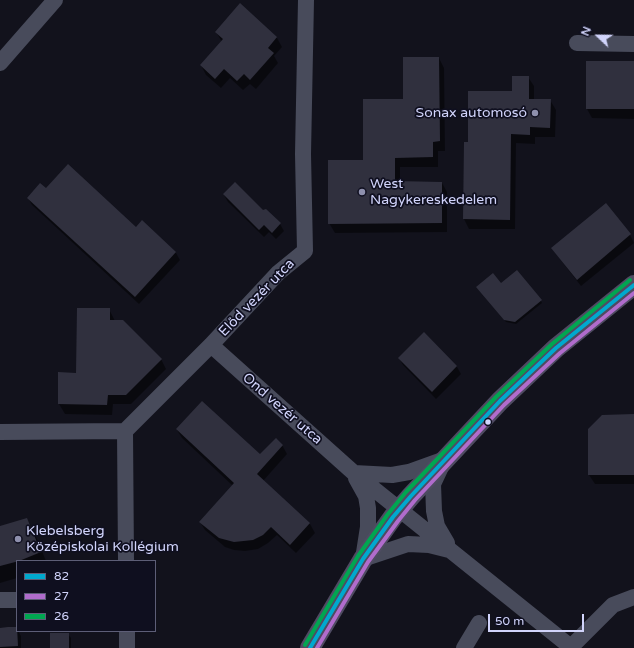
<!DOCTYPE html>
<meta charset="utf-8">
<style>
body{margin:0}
#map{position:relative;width:634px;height:648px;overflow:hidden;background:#12121c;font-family:"Varela Round",sans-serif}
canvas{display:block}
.legend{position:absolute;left:16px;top:560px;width:140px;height:72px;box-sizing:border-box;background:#0f0f1f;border:1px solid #5d5e77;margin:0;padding:5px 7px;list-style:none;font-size:12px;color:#d1d4fb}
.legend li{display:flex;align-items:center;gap:8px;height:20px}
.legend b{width:20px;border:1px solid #5d5e77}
.north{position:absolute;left:578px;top:16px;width:40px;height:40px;-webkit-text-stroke:3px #0f0f1f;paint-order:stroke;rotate:292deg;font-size:11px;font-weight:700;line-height:16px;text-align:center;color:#d1d4fb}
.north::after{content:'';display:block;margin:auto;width:14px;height:18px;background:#d1d4fb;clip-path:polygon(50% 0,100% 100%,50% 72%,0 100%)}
.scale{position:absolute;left:488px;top:614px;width:96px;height:18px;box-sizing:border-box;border:2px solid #d1d4fb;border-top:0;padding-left:5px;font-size:12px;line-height:14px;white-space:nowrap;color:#d1d4fb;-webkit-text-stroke:3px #0f0f1f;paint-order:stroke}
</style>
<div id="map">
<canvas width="634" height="648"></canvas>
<ul class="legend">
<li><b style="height:5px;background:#00a9ce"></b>82</li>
<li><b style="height:5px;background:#b06ccc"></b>27</li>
<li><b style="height:5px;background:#00a651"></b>26</li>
</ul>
<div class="north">N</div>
<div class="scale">50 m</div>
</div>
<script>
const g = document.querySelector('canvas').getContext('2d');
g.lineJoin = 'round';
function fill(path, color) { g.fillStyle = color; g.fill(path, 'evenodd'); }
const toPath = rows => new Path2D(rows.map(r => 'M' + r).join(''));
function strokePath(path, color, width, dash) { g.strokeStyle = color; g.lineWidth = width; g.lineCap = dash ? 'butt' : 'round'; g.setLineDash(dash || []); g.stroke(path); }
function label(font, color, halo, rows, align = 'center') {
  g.font = font + ' "Varela Round",sans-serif'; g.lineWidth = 3.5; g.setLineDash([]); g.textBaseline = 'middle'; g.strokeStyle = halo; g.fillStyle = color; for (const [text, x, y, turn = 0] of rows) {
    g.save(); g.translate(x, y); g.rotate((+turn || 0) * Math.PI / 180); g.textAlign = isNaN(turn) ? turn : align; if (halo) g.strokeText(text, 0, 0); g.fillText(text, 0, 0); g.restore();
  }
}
const shadow = toPath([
 [216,32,277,38,282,47,274,56,278,63,256,89,250,84,243,90,230,78,221,88,206,75,201,65,222,42],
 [439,58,444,68,445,151,438,151,438,167,400,167,400,182,442,183,447,192,447,232,335,233,329,223,364,161,404,100],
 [634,62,634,119,592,118,587,109],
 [528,77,534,86,534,100,550,100,556,110,555,137,535,137,535,144,516,143,515,229,469,229,464,219,465,143,469,143],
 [46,190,136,228,142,222,176,253,180,260,139,304,32,205,28,198],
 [224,195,263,212,280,224,284,231,276,239,269,232,264,237,228,202],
 [605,205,630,235,634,243,581,286,552,249],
 [501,284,541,301,542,303,516,324,506,322,479,289],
 [109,309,115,321,161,359,166,369,131,404,113,404,112,415,65,414,59,404,59,374,77,374],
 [424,334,457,367,461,374,436,399,403,365,399,358],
 [634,415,634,484,595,484,589,475],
 [177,430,261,456,282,445,287,454,263,481,310,524,315,533,296,553,277,535,268,543,258,549,245,551,234,550,225,547,205,530,200,522,233,486,182,438],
 [27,519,35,534,46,561,17,561,17,578,0,583,0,528],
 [0,629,18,631,21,636,21,648,0,648],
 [68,634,71,638,71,648,51,648]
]);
const building = toPath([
 [240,3,277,37,268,48,274,53,250,80,244,74,237,81,224,69,215,79,200,65,223,39,215,32],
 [403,57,439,57,440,141,433,142,433,157,395,158,395,181,442,182,442,223,328,224,328,160,363,160,363,99,403,99],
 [586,61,634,61,634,109,586,109],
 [512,76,529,76,529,99,551,99,550,128,530,127,530,135,511,134,510,220,463,219,464,142,468,142,468,91,512,91],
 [68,164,136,227,142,220,176,252,135,297,27,198,40,183,46,188],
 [235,182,263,210,266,209,281,223,272,233,264,225,259,230,223,194],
 [606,203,631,234,577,280,551,248],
 [517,270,542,300,515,322,504,320,476,287,493,273,501,283],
 [77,308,110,308,110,320,123,320,162,359,126,395,108,395,107,405,58,404,58,372,76,373],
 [424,332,457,366,432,392,398,358],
 [202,401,260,454,276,438,283,445,257,474,310,523,290,545,271,527,263,535,253,540,234,542,219,538,199,522,234,483,176,429],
 [634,414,634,475,588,475,588,429,602,415],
 [27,518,41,552,19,561,0,566,0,526],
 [8,627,17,627,18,646,0,647,0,628],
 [50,633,69,633,69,648,50,648]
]);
const minor = toPath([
 [577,43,634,44],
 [0,63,55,0],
 [211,345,354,473,572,648],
 [0,432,125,431],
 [441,467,433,484,434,511,437,526,447,543],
 [354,473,392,475,409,472,445,459],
 [356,478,366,496,368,508,368,527,363,559,408,544,429,545,449,550],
 [126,561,125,431,211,345,278,273,305,251,303,154,306,0],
 [0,600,17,600],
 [127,631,127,648],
 [571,647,613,605,634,597],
 [464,648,479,623]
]);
const major = toPath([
 [310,648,363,559,393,517,411,496,500,401,556,348,634,285]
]);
const bus1 = toPath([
 [310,648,363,559,393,517,411,496,500,401,556,348,634,285]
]);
const bus2 = toPath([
 [317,648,368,562,398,521,415,500,504,405,560,353,634,293]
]);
const bus3 = toPath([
 [305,645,358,556,388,514,406,492,496,397,552,344,630,280]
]);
const markers = [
 [535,113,4,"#8e90ad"],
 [362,192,4,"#8e90ad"],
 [488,422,3.5,"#d1d4fb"],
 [18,539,4,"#8e90ad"]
];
const poiNames = [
 ["Sonax automosó",527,113,"right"],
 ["West",370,184],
 ["Nagykereskedelem",370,200],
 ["Klebelsberg",26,531],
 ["Középiskolai Kollégium",26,547]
];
const streetNames = [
 ["Előd vezér utca",257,298,-46],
 ["Ond vezér utca",282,409,41]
];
fill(shadow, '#0007');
fill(building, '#30303e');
strokePath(minor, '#484b5b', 16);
strokePath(major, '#4f4b62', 20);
strokePath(bus1, '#00a9ce', 4);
strokePath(bus2, '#b06ccc', 4);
strokePath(bus3, '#00a651', 4);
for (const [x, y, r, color] of markers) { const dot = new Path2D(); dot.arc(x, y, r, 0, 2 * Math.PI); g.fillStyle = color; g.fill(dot); strokePath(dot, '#0f0f1f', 1.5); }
label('14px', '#d1d4fb', '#0f0f1f', poiNames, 'left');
label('14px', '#d1d4fb', '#0f0f1f', streetNames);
</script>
